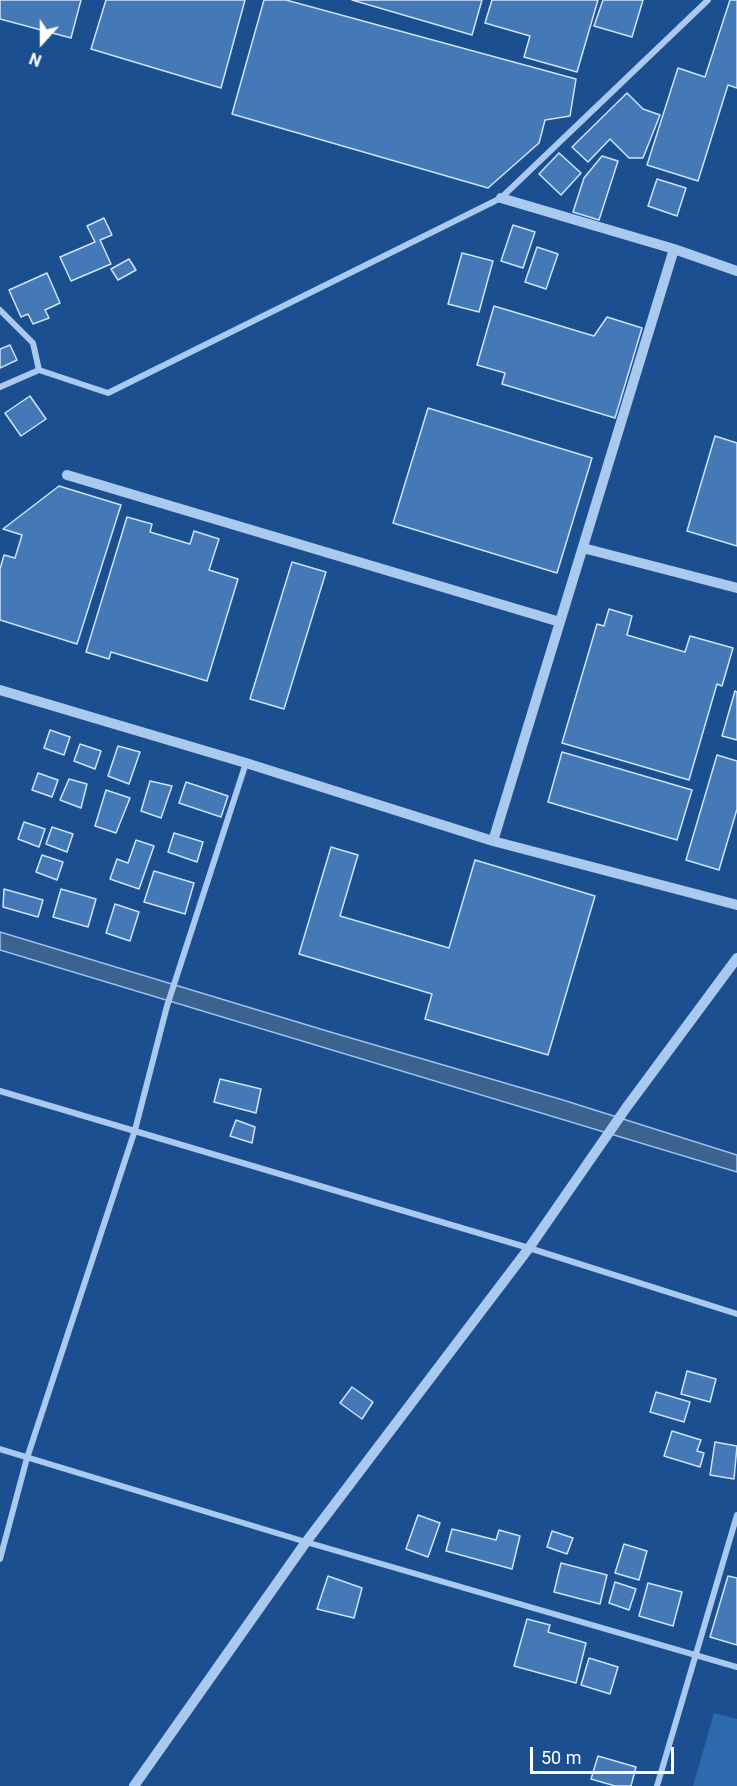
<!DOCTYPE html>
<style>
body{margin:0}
#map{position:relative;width:737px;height:1786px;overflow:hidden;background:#1b4f8f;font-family:Roboto,sans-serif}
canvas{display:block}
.north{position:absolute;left:12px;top:12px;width:60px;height:60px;-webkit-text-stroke:4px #1b4f8f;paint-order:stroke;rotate:201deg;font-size:16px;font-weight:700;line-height:24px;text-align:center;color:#fff}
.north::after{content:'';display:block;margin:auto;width:21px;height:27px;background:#fff;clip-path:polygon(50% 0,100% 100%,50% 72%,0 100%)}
.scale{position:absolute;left:530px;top:1747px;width:144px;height:27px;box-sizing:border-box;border:3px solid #fff;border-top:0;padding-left:8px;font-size:18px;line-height:21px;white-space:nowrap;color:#fff;-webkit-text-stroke:4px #1b4f8f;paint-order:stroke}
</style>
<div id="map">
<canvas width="737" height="1786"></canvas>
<div class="north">N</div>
<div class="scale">50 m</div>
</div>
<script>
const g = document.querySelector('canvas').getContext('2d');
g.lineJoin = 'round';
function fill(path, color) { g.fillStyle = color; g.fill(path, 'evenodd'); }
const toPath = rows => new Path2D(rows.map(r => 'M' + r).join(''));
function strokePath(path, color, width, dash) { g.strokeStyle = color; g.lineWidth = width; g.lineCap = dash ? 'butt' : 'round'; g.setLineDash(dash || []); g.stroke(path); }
const green = toPath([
 [714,1713,737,1719,737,1786,693,1786]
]);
const water = toPath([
 [0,932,327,1031,563,1100,737,1155,737,1172,0,950,0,932]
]);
const building = toPath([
 [0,0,81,0,71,38,0,19,0,0],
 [106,0,245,0,221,88,91,49,106,0],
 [264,0,286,0,576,79,570,116,545,120,539,143,488,188,232,114,264,0],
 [352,0,482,0,472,35,352,0],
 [492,0,598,0,577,72,524,57,530,36,485,23,492,0],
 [603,0,643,0,632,37,594,26,603,0],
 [730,0,737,0,737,88,728,85,698,181,647,165,678,68,705,77,730,0],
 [627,93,643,109,660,115,643,158,629,158,610,139,588,162,572,147,627,93],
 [559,153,581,173,561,195,539,174,559,153],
 [602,156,618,161,599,220,573,212,584,178,602,156],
 [657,179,686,188,677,216,648,206,657,179],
 [104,218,112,235,100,240,111,264,71,281,60,257,95,242,87,226,104,218],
 [513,225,535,232,523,268,501,261,513,225],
 [537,247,558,254,546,289,525,282,537,247],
 [462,253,493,261,479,312,448,304,462,253],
 [129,259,136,270,118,280,111,269,129,259],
 [47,273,60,303,45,310,49,318,33,324,28,314,21,317,9,290,47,273],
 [494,306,594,336,607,317,642,328,615,418,502,384,505,373,477,365,494,306],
 [10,345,17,360,0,368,0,349,10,345],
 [30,396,46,419,21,436,5,413,30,396],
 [428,408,592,458,557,573,393,523,428,408],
 [715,436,737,443,737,546,687,531,715,436],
 [59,486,121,505,77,644,0,620,0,569,4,555,15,558,22,535,3,529,59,486],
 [127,517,152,524,150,532,190,544,194,531,219,539,209,570,238,579,207,681,111,652,109,659,86,652,127,517],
 [292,562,326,572,284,709,250,699,292,562],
 [609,609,632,616,627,635,685,652,690,636,733,648,722,686,717,684,689,780,562,743,597,624,604,626,609,609],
 [735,691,737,692,737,740,722,736,735,691],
 [50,730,70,737,64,755,44,748,50,730],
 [80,744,101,751,95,769,74,761,80,744],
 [118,746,140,752,129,784,108,776,118,746],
 [562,752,692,790,677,840,548,802,562,752],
 [717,755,737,761,737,809,719,870,686,860,717,755],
 [38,773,58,780,52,797,32,790,38,773],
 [69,779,87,784,81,808,60,800,69,779],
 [150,781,172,786,161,818,141,811,150,781],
 [186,782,228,796,221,817,179,803,186,782],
 [106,790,130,798,116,833,95,826,106,790],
 [24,822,45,829,39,847,18,839,24,822],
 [52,827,73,834,67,852,46,844,52,827],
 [174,833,203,842,197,862,168,852,174,833],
 [136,840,154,846,139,889,110,879,117,859,128,863,136,840],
 [331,847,358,855,340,916,449,948,475,860,595,896,548,1055,425,1019,432,994,299,954,331,847],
 [42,855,63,862,57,880,36,872,42,855],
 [154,871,194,883,185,914,144,902,154,871],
 [4,889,43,900,38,917,3,907,4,889],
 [61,889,96,899,88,927,53,917,61,889],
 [115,904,139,912,130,941,106,933,115,904],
 [220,1079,261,1089,256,1113,214,1102,220,1079],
 [236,1120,255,1127,252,1143,230,1136,236,1120],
 [687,1371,716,1379,710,1402,681,1394,687,1371],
 [352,1387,373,1402,362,1419,340,1403,352,1387],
 [656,1392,690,1402,684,1422,650,1412,656,1392],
 [672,1431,701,1440,697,1451,704,1453,700,1467,664,1456,672,1431],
 [715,1442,737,1446,734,1479,710,1475,715,1442],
 [418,1515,440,1523,428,1557,406,1549,418,1515],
 [452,1529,496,1540,499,1530,520,1536,512,1569,446,1551,452,1529],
 [552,1531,573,1538,567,1554,547,1547,552,1531],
 [624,1544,647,1551,639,1580,615,1573,624,1544],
 [561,1563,607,1575,600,1604,554,1592,561,1563],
 [328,1576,362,1588,354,1618,317,1609,328,1576],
 [728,1576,737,1578,737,1645,710,1637,728,1576],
 [615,1582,636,1589,629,1610,609,1603,615,1582],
 [648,1583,682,1592,673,1626,639,1616,648,1583],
 [527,1619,550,1625,548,1632,586,1643,576,1683,514,1666,527,1619],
 [589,1658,618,1667,610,1694,581,1685,589,1658],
 [598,1756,636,1767,631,1786,615,1786,591,1779,598,1756]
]);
const minor = toPath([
 [0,310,33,343,39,370],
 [0,387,39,370,108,393,501,198,708,0],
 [0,1091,529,1248,737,1314],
 [0,1449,306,1542,737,1667],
 [0,1559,27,1458,135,1130,167,1006,246,763],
 [657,1786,737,1515]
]);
const tertiary = toPath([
 [501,198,674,249,737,271],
 [67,475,560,622],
 [583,548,737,588],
 [0,690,246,763,493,841,737,905],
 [493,841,674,249],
 [134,1786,306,1542,529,1248,626,1108,737,958]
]);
fill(green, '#2e69ad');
fill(water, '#3c6290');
strokePath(water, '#9cc4f0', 1.5);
fill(building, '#4478b7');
strokePath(building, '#cfe3fa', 1.5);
strokePath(minor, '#a9c9ee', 6);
strokePath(tertiary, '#a9c9ee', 10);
</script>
